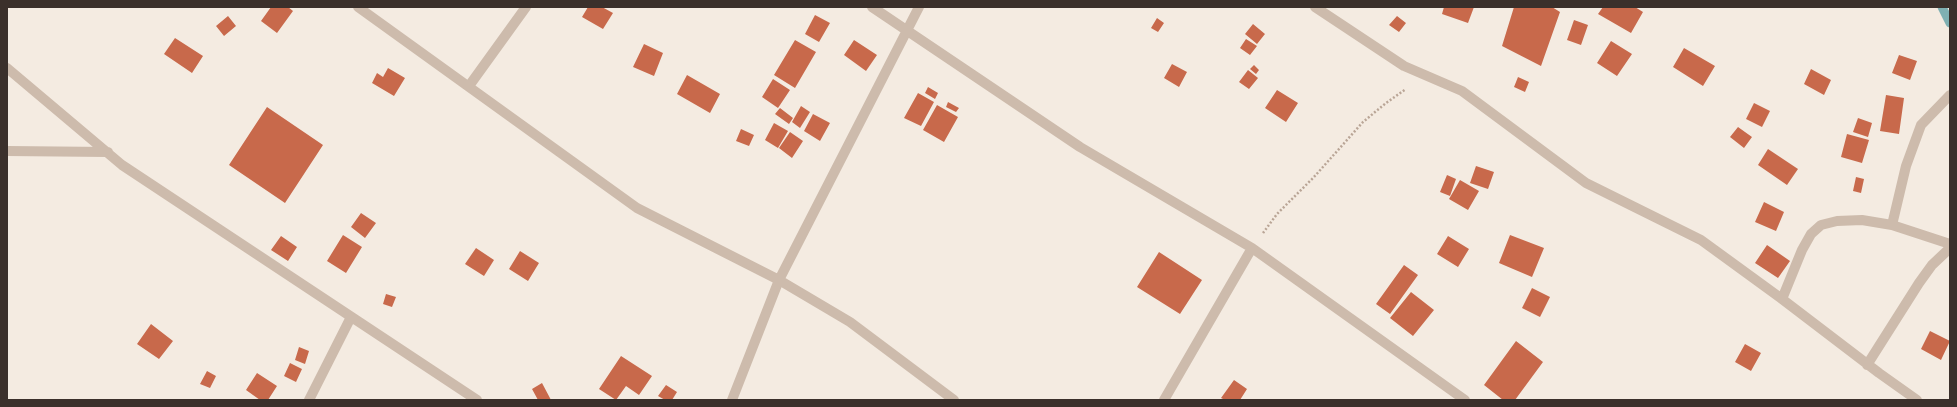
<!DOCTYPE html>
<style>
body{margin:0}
#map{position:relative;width:1957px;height:407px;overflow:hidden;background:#f4ebe1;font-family:"Noto Sans",sans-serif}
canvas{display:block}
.frame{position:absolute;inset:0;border:8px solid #3b302b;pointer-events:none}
</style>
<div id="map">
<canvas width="1957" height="407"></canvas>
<div class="frame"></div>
</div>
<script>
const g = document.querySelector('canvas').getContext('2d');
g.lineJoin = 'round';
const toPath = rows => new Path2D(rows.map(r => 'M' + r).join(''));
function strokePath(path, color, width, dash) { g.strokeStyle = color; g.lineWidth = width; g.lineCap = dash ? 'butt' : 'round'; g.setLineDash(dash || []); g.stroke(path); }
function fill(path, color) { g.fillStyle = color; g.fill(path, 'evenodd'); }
const stream = toPath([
 [1942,7,1950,23]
]);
const building = toPath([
 [271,7,288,7,293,11,277,33,261,21],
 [588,7,602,7,613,13,603,29,582,17],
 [1444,7,1474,7,1468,23,1442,14],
 [1514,7,1552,7,1560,12,1541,66,1502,46],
 [1603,7,1635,7,1643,12,1631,33,1598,14],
 [815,15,830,23,819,42,805,34],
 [228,16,236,26,224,36,216,26],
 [1397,16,1406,23,1399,32,1389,25],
 [1157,18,1164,23,1158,32,1151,28],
 [1574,20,1588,25,1581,45,1567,40],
 [1253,24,1265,34,1257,44,1245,34],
 [175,38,203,56,192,73,164,54],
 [1246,39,1257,46,1250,55,1240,48],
 [795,40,816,52,795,88,774,75],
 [854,40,877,55,866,71,844,55],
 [1611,41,1632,54,1617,76,1597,63],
 [644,44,663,53,654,76,633,67],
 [1684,48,1715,66,1703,86,1673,67],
 [1899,55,1917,61,1910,80,1892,73],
 [1172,64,1187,72,1179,87,1164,78],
 [1254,65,1259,70,1256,74,1250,69],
 [388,68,405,78,394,96,372,83,377,73,383,77],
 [1811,69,1831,80,1824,95,1804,84],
 [1248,70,1258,78,1249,89,1239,82],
 [687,75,720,94,710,113,677,94],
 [1518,77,1529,82,1525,92,1514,87],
 [773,79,790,90,778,108,762,97],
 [928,87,938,93,935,99,925,93],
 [1277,90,1298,103,1286,122,1265,108],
 [918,93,934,102,921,126,904,118],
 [1886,95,1904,98,1899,134,1880,131],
 [948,102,959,108,956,112,946,107],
 [1754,103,1770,111,1762,127,1746,119],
 [937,105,958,117,944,142,923,130],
 [801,106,810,112,800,128,792,122],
 [267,107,323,145,285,203,229,165],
 [780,108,793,118,789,124,775,114],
 [813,114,830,123,820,141,804,131],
 [1858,118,1872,123,1868,137,1853,132],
 [774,123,788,131,778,148,765,140],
 [1738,127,1752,137,1744,148,1730,137],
 [741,129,754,135,749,146,736,141],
 [790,132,803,141,792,158,779,148],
 [1847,134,1869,140,1862,163,1841,157],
 [1768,149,1798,169,1787,185,1758,165],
 [1476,166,1494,172,1488,189,1470,183],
 [1447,175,1456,179,1450,196,1440,192],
 [1856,177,1864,179,1861,193,1853,191],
 [1460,180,1479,191,1468,210,1449,199],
 [1764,202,1784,212,1776,231,1755,222],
 [361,213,376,223,365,238,351,227],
 [343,235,362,247,346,273,327,261],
 [1510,235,1544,248,1532,277,1499,263],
 [281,236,297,247,288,261,271,250],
 [1448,236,1469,249,1458,267,1437,254],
 [1767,245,1790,261,1778,278,1755,263],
 [476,248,494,260,484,276,465,264],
 [520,251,539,263,528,281,509,269],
 [1159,252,1202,280,1180,314,1137,287],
 [1404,265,1418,275,1390,314,1376,304],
 [1532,288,1550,297,1540,317,1522,308],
 [1411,292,1434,310,1413,336,1390,318],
 [386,294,396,297,392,307,383,304],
 [151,324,173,341,159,359,137,344],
 [1930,331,1950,341,1941,360,1921,349],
 [1516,341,1543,362,1515,400,1503,400,1484,385],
 [1745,344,1761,353,1751,371,1735,362],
 [299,347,309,351,305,364,295,360],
 [621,356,652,376,639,395,626,386,616,400,599,389],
 [290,363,302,369,296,382,284,376],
 [207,371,216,376,210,388,200,384],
 [257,373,277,386,268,400,260,400,246,390],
 [1234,380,1247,389,1240,400,1225,400,1221,398],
 [542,383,551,400,538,400,532,389],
 [666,385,677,392,672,400,665,400,658,396]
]);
const path = toPath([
 [1263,233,1277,214,1314,177,1363,122,1386,103,1406,89]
]);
const minor = toPath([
 [358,7,637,208,779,280,850,322,954,400],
 [872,7,1080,147,1252,248,1465,400],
 [1315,7,1404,66,1462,91,1586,183,1701,240,1782,299,1879,373,1917,400],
 [7,68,122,165,477,400],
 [469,86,526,7],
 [7,151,108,152],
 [1892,225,1906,166,1921,125,1950,95],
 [1782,299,1802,250,1811,234,1821,225,1837,221,1862,220,1892,225,1950,244],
 [1867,365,1919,283,1932,265,1950,248],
 [309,400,351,317],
 [732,400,779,280,919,7],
 [1164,400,1252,248]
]);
strokePath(stream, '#7fb0b2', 9);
fill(building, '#c8694b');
strokePath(path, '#b9a596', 2.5, [2, 2]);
strokePath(minor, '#cdbbac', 10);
</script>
